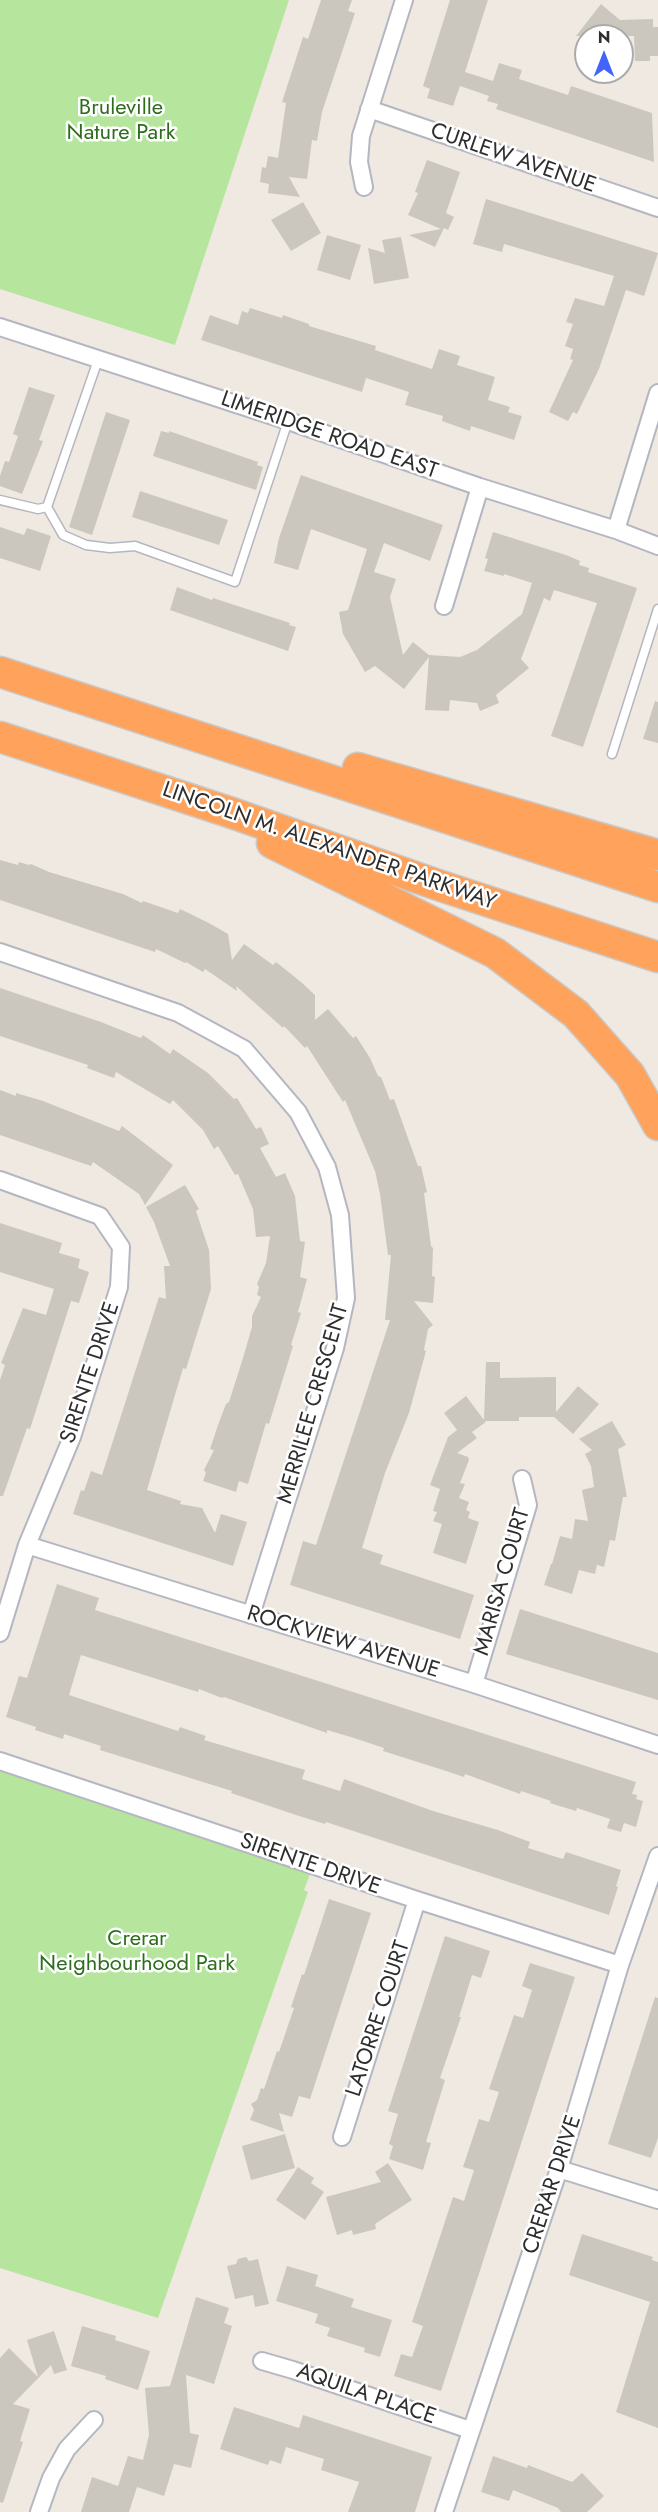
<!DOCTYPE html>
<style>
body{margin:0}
#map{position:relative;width:658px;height:2512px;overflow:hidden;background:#efe9e1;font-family:Jost,sans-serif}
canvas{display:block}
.north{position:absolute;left:574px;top:24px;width:60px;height:60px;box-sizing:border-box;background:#fff;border:2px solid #ababab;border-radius:50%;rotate:0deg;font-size:16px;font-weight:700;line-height:24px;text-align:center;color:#2e2e2e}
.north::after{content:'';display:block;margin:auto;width:21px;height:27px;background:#4264fb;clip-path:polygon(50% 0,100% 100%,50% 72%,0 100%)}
</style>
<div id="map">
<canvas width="658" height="2512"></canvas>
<div class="north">N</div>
</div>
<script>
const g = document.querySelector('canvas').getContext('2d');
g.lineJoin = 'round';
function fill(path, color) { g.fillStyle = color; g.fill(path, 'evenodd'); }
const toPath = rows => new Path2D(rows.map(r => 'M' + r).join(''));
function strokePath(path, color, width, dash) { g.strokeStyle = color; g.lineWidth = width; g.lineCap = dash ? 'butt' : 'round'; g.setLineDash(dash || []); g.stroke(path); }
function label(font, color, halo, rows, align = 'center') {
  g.font = font + ' Jost,sans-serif'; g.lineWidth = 5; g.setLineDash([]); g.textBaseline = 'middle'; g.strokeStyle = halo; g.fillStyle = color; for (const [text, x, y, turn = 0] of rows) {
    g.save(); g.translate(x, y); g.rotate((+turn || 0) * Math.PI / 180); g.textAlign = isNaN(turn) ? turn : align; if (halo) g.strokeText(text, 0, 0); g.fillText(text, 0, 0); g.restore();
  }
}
const green = toPath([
 [0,0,289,0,175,345,0,289],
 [0,1761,313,1866,304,1890,308,1892,158,2318,0,2268]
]);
const building = toPath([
 [321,0,352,0,348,11,355,13,322,112,317,141,312,140,307,179,289,177,300,197,268,193,269,184,260,182,262,167,266,168,268,156,278,158,286,103,282,102,303,37,308,39],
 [450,0,488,0,465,72,493,81,499,63,522,70,519,79,568,95,571,86,652,113,654,162,496,109,498,104,487,101,489,96,460,86,453,106,427,98,430,89,423,86],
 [601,4,620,20,653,19,653,27,658,27,658,56,650,56,650,61,635,61,634,36,576,36],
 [427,160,460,172,446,213,454,217,448,230,444,228,435,247,409,235,441,229,408,215,418,193,415,192],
 [486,199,658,253,644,296,626,290,599,369,577,414,573,412,568,421,549,412,573,360,570,359,573,349,565,346,573,324,566,322,575,298,604,306,614,276,504,244,502,252,473,244],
 [303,202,321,233,291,251,271,220],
 [327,235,361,245,350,280,317,270],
 [401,237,409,278,374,284,368,248,385,253,382,240],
 [250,308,282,318,283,315,309,324,309,326,376,346,375,350,432,369,439,349,460,356,457,365,495,377,488,400,510,407,508,412,522,416,514,440,471,426,470,431,442,421,443,416,405,405,409,392,366,378,362,392,201,340,210,315,238,325,242,311,248,313],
 [29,387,55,395,39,440,43,441,22,494,0,486,0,476,5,461,9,462,18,436,13,434],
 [106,412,130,420,92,535,69,527],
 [161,431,169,433,169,431,258,462,257,465,263,467,256,490,153,456],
 [301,475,443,525,430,561,384,543,374,572,396,579,390,597,403,655,413,642,429,655,460,657,477,650,522,614,532,583,504,574,504,576,484,571,488,559,485,558,493,532,566,555,580,561,579,565,589,568,588,572,637,588,583,747,551,736,597,603,554,590,550,601,544,598,521,659,529,668,496,695,499,703,480,711,477,703,450,700,449,711,425,710,429,657,404,689,375,666,365,672,343,634,339,612,348,610,367,549,311,529,298,570,274,563,279,538],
 [140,491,228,520,219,545,132,517],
 [0,527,24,535,27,528,51,536,40,571,0,558],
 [177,587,212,600,213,598,290,623,289,625,296,627,288,651,170,610],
 [655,701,658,702,658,743,643,739],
 [0,860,18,865,19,862,29,865,31,864,49,872,123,894,142,903,143,901,178,913,180,909,209,923,228,934,232,960,244,944,273,965,276,962,301,982,315,995,315,1020,328,1009,353,1038,356,1036,370,1058,378,1076,381,1077,390,1100,394,1099,418,1166,421,1166,427,1192,424,1193,431,1246,433,1248,432,1276,435,1277,433,1303,414,1301,433,1325,428,1329,424,1350,426,1351,409,1413,385,1473,362,1548,383,1555,380,1564,474,1595,460,1639,290,1585,303,1541,316,1545,390,1320,385,1320,391,1255,388,1255,380,1194,375,1171,345,1100,343,1102,307,1046,305,1048,284,1026,283,1028,236,986,237,991,205,969,203,972,186,962,185,963,156,949,155,952,0,900],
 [0,988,101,1022,141,1038,143,1035,170,1054,173,1049,208,1073,234,1099,237,1098,256,1129,261,1127,269,1144,260,1148,276,1177,285,1173,295,1196,300,1241,305,1242,300,1277,307,1279,298,1312,301,1313,291,1345,293,1346,269,1424,266,1423,248,1484,239,1481,236,1492,203,1481,206,1473,204,1470,214,1450,210,1449,218,1425,226,1404,229,1402,243,1358,252,1327,252,1316,261,1297,257,1295,259,1287,257,1284,266,1263,270,1236,256,1237,253,1209,238,1174,235,1175,218,1146,214,1149,203,1130,173,1100,170,1104,116,1072,114,1078,87,1068,88,1065,0,1036],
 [0,1090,16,1096,16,1093,43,1101,119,1131,122,1126,173,1165,145,1205,139,1194,93,1162,91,1166,0,1135],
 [185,1185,199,1209,196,1211,209,1250,211,1289,186,1369,183,1368,147,1490,181,1501,180,1504,202,1508,215,1533,221,1514,247,1522,233,1566,73,1514,81,1490,84,1491,91,1471,102,1475,159,1297,166,1299,164,1266,170,1266,154,1222,146,1207],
 [0,1223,62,1243,59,1253,80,1259,78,1268,89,1272,79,1303,71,1301,30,1429,27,1428,3,1496,0,1496,0,1380,5,1365,1,1363,23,1308,46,1315,54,1289,0,1272],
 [486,1362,500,1362,500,1378,556,1377,556,1412,578,1386,599,1404,573,1434,554,1417,519,1417,519,1421,485,1421,486,1422,472,1432,477,1438,457,1453,468,1457,469,1460,460,1483,465,1484,459,1498,469,1502,466,1510,470,1512,468,1518,479,1522,466,1564,433,1553,442,1524,433,1521,437,1512,433,1511,440,1489,430,1485,448,1437,457,1430,444,1413,466,1396,484,1420],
 [612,1421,626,1445,618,1449,627,1497,623,1497,615,1541,610,1540,604,1567,597,1565,595,1574,579,1570,572,1594,544,1585,551,1564,552,1564,560,1536,572,1539,575,1519,588,1521,582,1490,594,1487,591,1466,585,1454,592,1450,579,1439],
 [57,1584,99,1598,95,1610,636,1782,632,1794,637,1795,636,1799,643,1801,636,1827,624,1823,621,1832,607,1828,610,1819,577,1808,576,1811,550,1803,551,1801,521,1791,520,1794,465,1774,464,1777,443,1770,383,1751,384,1748,354,1738,327,1730,327,1733,224,1697,222,1698,199,1689,198,1692,81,1655,69,1695,178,1731,180,1727,206,1736,204,1740,305,1770,302,1779,340,1791,344,1779,433,1811,498,1830,530,1842,528,1848,563,1859,566,1852,621,1870,616,1886,618,1887,609,1915,326,1822,325,1824,296,1815,231,1793,232,1791,100,1750,101,1746,64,1734,63,1739,35,1730,36,1727,6,1717,19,1676,27,1678],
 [520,1609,658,1653,658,1700,506,1654],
 [329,1899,371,1913,310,2099,299,2096,292,2117,279,2113,284,2132,250,2120,254,2110,251,2104,257,2100,261,2088,264,2089,277,2051,279,2052,294,2008,291,2007,302,1974,304,1975],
 [445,1936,490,1951,481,1978,472,1975,459,2017,461,2017,440,2078,445,2080,426,2142,431,2143,423,2170,389,2159,393,2146,389,2144,398,2114,388,2111],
 [530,1963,575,1977,441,2391,394,2376,401,2354,412,2357,423,2326,412,2322,453,2197,464,2201,474,2170,463,2167,479,2119,489,2122,499,2092,489,2089,514,2015,523,2018,532,1990,522,1986],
 [655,1997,658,1998,658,2138,651,2158,608,2144],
 [285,2134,295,2168,251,2180,242,2146],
 [388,2163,412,2200,375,2224,376,2229,353,2235,352,2230,337,2235,326,2197,381,2182,375,2172],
 [298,2167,314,2178,311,2183,324,2192,305,2220,276,2200],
 [582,2234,653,2257,652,2260,658,2262,658,2428,616,2412,650,2302,569,2275],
 [246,2257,249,2261,258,2259,269,2304,255,2307,253,2295,235,2299,227,2266,236,2264,238,2259],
 [287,2266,318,2275,315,2286,354,2299,351,2307,392,2320,380,2357,364,2352,365,2348,327,2336,330,2328,315,2323,318,2314,276,2301],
 [196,2297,229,2308,224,2323,232,2326,214,2384,186,2375,190,2433,199,2435,191,2468,174,2464,164,2496,137,2487,129,2512,81,2512,92,2477,118,2486,128,2456,143,2460,149,2435,145,2388,170,2386],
 [82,2326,116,2336,115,2340,150,2351,138,2390,105,2379,106,2376,71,2366],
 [54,2331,67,2370,54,2374,51,2365,13,2404,30,2409,20,2441,23,2442,3,2503,0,2502,0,2358,9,2348,38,2377,27,2340],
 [234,2407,299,2428,303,2415,432,2457,415,2512,348,2512,359,2482,321,2470,324,2459,286,2447,281,2464,270,2460,268,2465,220,2449],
 [493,2456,527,2468,528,2465,572,2482,582,2473,604,2496,587,2512,561,2512,558,2508,513,2490,509,2501,481,2492]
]);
const service = toPath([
 [0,500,38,509,47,507,98,360],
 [47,507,63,535,86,545,110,548,135,546,235,582,288,421],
 [612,754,658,609]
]);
const minor = toPath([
 [369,109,658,208],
 [364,187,359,162,361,136,404,0],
 [0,327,288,421,480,487,616,530,658,546],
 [616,530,658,393],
 [444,606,480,487],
 [0,952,178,1013,244,1049,298,1112,327,1167,340,1215,346,1298,335,1348,251,1615],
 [0,1180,100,1216,121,1247,119,1287,72,1437,27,1545,0,1633],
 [27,1545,474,1684,658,1745],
 [474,1684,528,1505,522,1479],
 [0,1761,417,1900,620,1965],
 [342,2137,417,1900],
 [559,2169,658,2200],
 [262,2361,293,2370,470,2430],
 [39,2512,51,2478,67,2449,94,2420],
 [444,2512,559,2169,620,1965,658,1856]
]);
const motorway = toPath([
 [0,672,658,887],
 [0,737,232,813,438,885,658,957],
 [358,768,658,855],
 [272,843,495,953,576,1014,630,1075,658,1125]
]);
const parkNames = [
 ["Bruleville",121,109],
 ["Nature Park",121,134],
 ["Crerar",137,1940],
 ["Neighbourhood Park",137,1965]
];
const streetNames = [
 ["CURLEW AVENUE",513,159,19],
 ["LIMERIDGE ROAD EAST",329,436,19],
 ["LINCOLN M. ALEXANDER PARKWAY",329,847,19],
 ["SIRENTE DRIVE",91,1373,-72],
 ["MERRILEE CRESCENT",314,1404,-74],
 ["MARISA COURT",503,1582,-74],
 ["ROCKVIEW AVENUE",343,1643,17],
 ["SIRENTE DRIVE",310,1865,19],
 ["LATORRE COURT",379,2019,-72],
 ["CRERAR DRIVE",553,2185,-72],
 ["AQUILA PLACE",366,2395,19]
];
fill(green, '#b6e59e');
fill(building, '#cbc7bf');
strokePath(service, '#b4b7c1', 11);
strokePath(minor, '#b4b7c1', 20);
strokePath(motorway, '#c9c9c9', 33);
strokePath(service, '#fff', 8);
strokePath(minor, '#fff', 16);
strokePath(motorway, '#ffa35c', 30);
label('22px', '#2c6e1b', '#fff', parkNames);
label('22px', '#2e2e2e', '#fff', streetNames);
</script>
